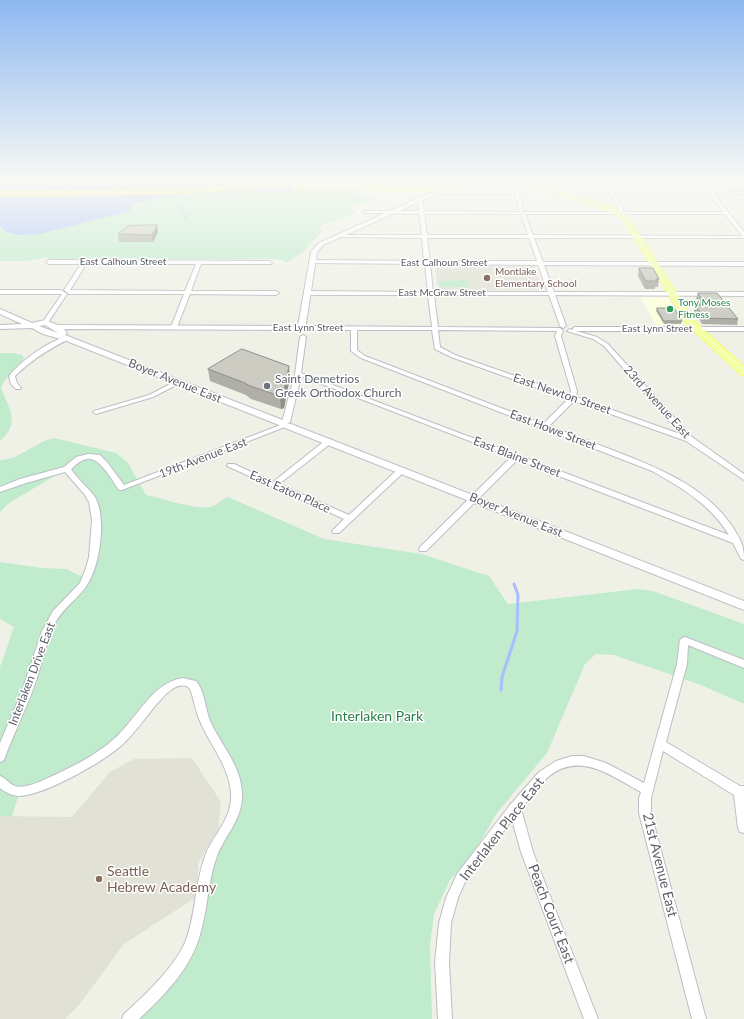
<!DOCTYPE html>
<html>
<head>
<meta charset="utf-8">
<style>
  body { margin:0 }
  canvas { display:block; background:#f0f1e6 }
</style>
</head>
<body>
<canvas width="744" height="1019"></canvas>
<script>
const context = document.querySelector('canvas').getContext('2d');
context.lineJoin = 'round';
function paint(path, color) {
  context.fillStyle = color;
  context.fill(path, 'evenodd');
}
function stroke(path, color, width, dash) {
  context.strokeStyle = color;
  context.lineWidth = width;
  context.lineCap = dash ? 'butt' : 'round';
  context.setLineDash(dash || []);
  context.stroke(path);
}
function write(font, color, halo, rows, align = 'center') {
  context.font = font + ' Lato,sans-serif';
  context.lineWidth = 3;
  context.setLineDash([]);
  context.textBaseline = 'middle';
  context.strokeStyle = halo;
  context.fillStyle = color;
  for (const [text, x, y, turn = 0] of rows) {
    context.save();
    context.translate(x, y);
    context.rotate((+turn || 0) * Math.PI / 180);
    context.textAlign = isNaN(turn) ? turn : align;
    if (halo) context.strokeText(text, 0, 0);
    context.fillText(text, 0, 0);
    context.restore();
  }
}
paint(new Path2D(`
  M640 297 668 298 684 325H656Z`), '#fcffdd');
paint(new Path2D(`
  M438 266H534L543 290H438L435 267Z
  M192 758 221 802 218 831 198 863V896L124 944 79 1005 65 1019H0V816L72 817 110 772 134 759Z`), '#e1e1d5');
paint(new Path2D(`
  M327 180H363L367 188 358 194 376 195V197L373 201 349 206V208L355 210 356 213C343 219 332 220 319 227L322 231 314 240 308 245 305 251 286 263 283 260 274 259 47 260 48 257 26 261H0V196L325 185Z
  M468 280 469 287H440L439 281Z
  M0 353H14L22 355 24 359 4 381 1 388C9 409 21 423 0 441Z
  M54 438 116 453 128 463 146 495C161 498 196 510 210 507 216 506 222 499 228 497L324 539 421 554 489 576 508 604 638 589 653 591 744 624V704L701 685 614 655 596 654 585 664 547 753 496 814 474 853 450 880 434 914 430 945 432 1019H129L178 966 202 889 235 809 225 756 194 685 173 683 104 751 20 791 12 816H0V667L14 627 0 619V562L42 568 67 569 78 575 89 577 95 551 93 502 66 469 9 503 0 512V460C19 460 35 442 54 438Z`), '#c0ebcd');
paint(new Path2D(`
  M0 180 324 181V186L289 192 254 190 183 195 139 202 131 206 130 211 40 234 18 235 5 231 0 226Z`), '#a8beff');
paint(new Path2D(`
  M271 180H320L306 182 326 181V183L163 194 0 196V191L173 189Z`), '#f0f1e6');
stroke(new Path2D(`
  M180 206 186 220`), '#a8beff', 1.5);
stroke(new Path2D(`
  M501 690 502 677 517 631 518 595 514 584`), '#a8beff', 3);
const street = new Path2D(`
  M598 180H602L604 183 600 184Z
  M650 180H654L661 191H708L705 180H709L712 191 744 192V194L713 193 744 232V238H534L543 262H744V266L544 265 554 292H744V296L555 295 566 326 563 328 560 326 549 295H434L438 327 560 328 563 331 561 336 577 391 576 397 680 434 604 346 593 339 567 331 570 329 573 330V328L575 327H744V331H576L597 337 608 344 692 437 744 474V480L686 441 574 401 549 426C571 434 593 443 615 451 658 468 705 486 732 526 740 539 744 544 744 560L741 559 733 543 517 460 426 551H420L419 549 420 547 511 457 301 376 290 422 286 424 282 422 295 374 300 337 303 335 306 337 301 373 729 535C711 505 682 488 652 471L361 358 351 351V330H302L299 328 302 326 432 327 428 295H308L305 293 308 291 428 292 425 264 310 263V261L312 260 424 261 422 238 336 237V236L338 235H422L419 214 366 213 364 212V211H419L418 199 420 198 422 199 424 211 520 212 514 192 516 191 518 192 524 211 521 212V214H424L427 235H528L521 214 524 212H617L619 209 610 193H555V191H657ZM614 193H706L709 194 723 212H622L623 209ZM525 214H725L742 236 533 235ZM427 238H529L537 261H430ZM430 264 538 265 548 292H433ZM357 330H432L435 349 451 357 568 399 543 424 365 356 357 350ZM438 330 557 331 555 336 571 391 570 395 455 355 440 347Z
  M85 260 269 261 272 263 271 264H201L191 291H276L279 293 276 295 190 294 177 327 174 329 171 327 184 294H69L64 290 81 264H49L46 262 49 260ZM86 264H196L185 291 70 290Z
  M0 290H61L67 294 47 324 45 325 42 323 62 294H0Z
  M67 336 70 338 69 339C49 349 31 360 15 376L17 383 21 388 20 389H16L11 384 9 376C23 359 46 343 67 336Z
  M178 380 181 382 180 383 153 397 96 414 93 412 94 411 149 395Z
  M283 424 287 426 285 427 122 490H119C112 480 99 456 87 459 80 460 76 465 71 469 78 480 88 487 95 497 107 518 100 569 85 588 75 601 61 610 54 625 46 643 42 662 36 681 27 707 15 731 5 757L4 760 0 762V743L22 691 42 631 53 611 80 583 86 568 89 557 92 520 89 502 85 495 65 472 26 483 0 492V487L20 479 64 467 76 457 88 454 100 455 107 462 124 485Z
  M327 439H330L334 441 279 484 349 515 399 468H405L406 470 339 533H333L332 531 344 519 227 466 228 464H234L273 482Z
  M685 637 744 660V668L688 645 687 664 666 742 740 786H744V833L740 832 738 828 734 795 663 751 651 798V813L706 1019H692L639 813V798L641 792C611 776 579 750 547 778 537 787 529 799 521 809L533 852 598 1019H584L521 852 512 820 465 882 458 898 451 923 449 962 452 1019H438L435 962 439 923 446 898 457 874 510 805 539 772 556 761 572 756H584L606 763 644 783 677 664 680 640 682 638Z
  M183 678 196 681C205 692 205 708 210 721 221 745 243 768 242 796 242 820 225 835 217 856 208 880 208 906 201 931 193 966 165 995 139 1019H122L124 1014C145 995 176 966 186 940 196 913 195 883 205 856 213 835 233 818 231 793 229 766 210 745 200 721 195 710 194 699 190 689 185 683 176 686 171 690 165 694 161 700 156 705 145 718 135 733 122 745 103 762 45 795 19 796 12 796 5 792 0 788V776C6 778 9 784 15 786 25 789 39 782 48 778 70 768 95 756 114 739 136 720 152 682 183 678Z`);
const secondary = new Path2D(`
  M541 185 544 187 543 188 516 194H437L323 245 317 252 305 330 64 329 67 333 65 335 285 421 286 423 291 424 744 601V610L285 428 283 426 279 425 64 340 43 334 32 328 0 329V325L22 324 0 314V309L32 323 45 320 58 325 298 326 311 252 319 243 434 191 516 190ZM45 325 58 333 39 326Z`);
const primary = new Path2D(`
  M505 180H528L613 208 627 216 694 321 744 367V375L741 374 688 325 622 218 609 210 528 185V187L526 188Z`);
const highway = new Path2D(`
  M279 180H310L307 182 188 193 0 196V192L188 189Z
  M456 180H468C445 198 377 189 348 188 331 188 313 189 296 189L292 187 296 185C314 185 331 183 349 184 384 185 422 192 456 180Z`);
stroke(street, '#bdbdc6', 2);
stroke(secondary, '#bebfc8', 2);
stroke(primary, '#faff51', 2);
stroke(highway, '#f7f600', 2);
paint(street, '#fff');
paint(secondary, '#fff');
paint(primary, '#f3ffad');
paint(highway, '#f9ff8f');
paint(new Path2D(`
  M157 225 158 232 153 242H119L118 234Z
  M639 268 659 279 658 287H655V289H645L638 276Z
  M698 293 738 319 737 325 702 324 694 311 695 305H700L696 298Z
  M657 308 682 321 681 324H664L656 311Z
  M208 369 290 378 284 408 281 409 251 399 246 395 210 381Z`), '#afafa8');
paint(new Path2D(`
  M157 225 158 232 153 242 152 235Z
  M289 366 290 378 284 408 281 409 280 396Z`), '#8f8f88');
const building = new Path2D(`
  M157 225 152 235 118 234 128 226Z
  M639 268H653L659 279H656L657 281H646Z
  M698 293H717L738 319 704 318 695 305H705Z
  M657 308H674L682 321H664Z
  M242 349 289 366 283 396H280L250 386 245 383 208 369Z`);
paint(building, '#ccccc3');
stroke(building, '#8f8f88', 1);
const sky = context.createLinearGradient(0, 0, 0, 323);
sky.addColorStop(0, '#8eb8f1');
sky.addColorStop(0.56, '#f8f9f4');
sky.addColorStop(1, '#f8f9f400');
context.fillStyle = sky;
context.fillRect(0, 0, 744, 323);
for (const [x, y, r, color] of [
  [487,278,4,"#8d6e63"],
  [670,309,4,"#2e9e5b"],
  [267,386,4,"#6b7280"],
  [99,879,4,"#8d6e63"]
]) {
  const dot = new Path2D();
  dot.arc(x, y, r, 0, 2 * Math.PI);
  context.fillStyle = color;
  context.fill(dot);
  stroke(dot, '#fff', 1.5);
}
write('10px', '#5d5f68', '#fff', [
  ["East Calhoun Street",123,262],
  ["East Calhoun Street",444,263],
  ["East McGraw Street",442,293],
  ["East Lynn Street",308,328],
  ["East Lynn Street",657,329]
]);
write('10px', '#785e54', '#fff', [
  ["Montlake",495,272],
  ["Elementary School",495,284]
], 'left');
write('10px', '#27864d', '#fff', [
  ["Tony Moses",678,303],
  ["Fitness",678,315]
], 'left');
write('12px', '#5b616d', '#fff', [
  ["Saint Demetrios",275,379],
  ["Greek Orthodox Church",275,393]
], 'left');
write('12px', '#5d5f68', '#fff', [
  ["Boyer Avenue East",175,381,22],
  ["East Newton Street",562,394,19],
  ["23rd Avenue East",657,402,48],
  ["East Howe Street",553,430,21],
  ["East Blaine Street",517,457,21],
  ["19th Avenue East",203,458,-21],
  ["East Eaton Place",290,492,24],
  ["Boyer Avenue East",516,515,22],
  ["Interlaken Drive East",32,674,-69]
]);
write('14px', '#2b8049', '#fff', [
  ["Interlaken Park",377,716]
]);
write('14px', '#5d5f68', '#fff', [
  ["Interlaken Place East",502,829,-52],
  ["21st Avenue East",660,865,76],
  ["Peach Court East",551,914,69]
]);
write('14px', '#785e54', '#fff', [
  ["Seattle",107,871],
  ["Hebrew Academy",107,887]
], 'left');
</script>
</body>
</html>
